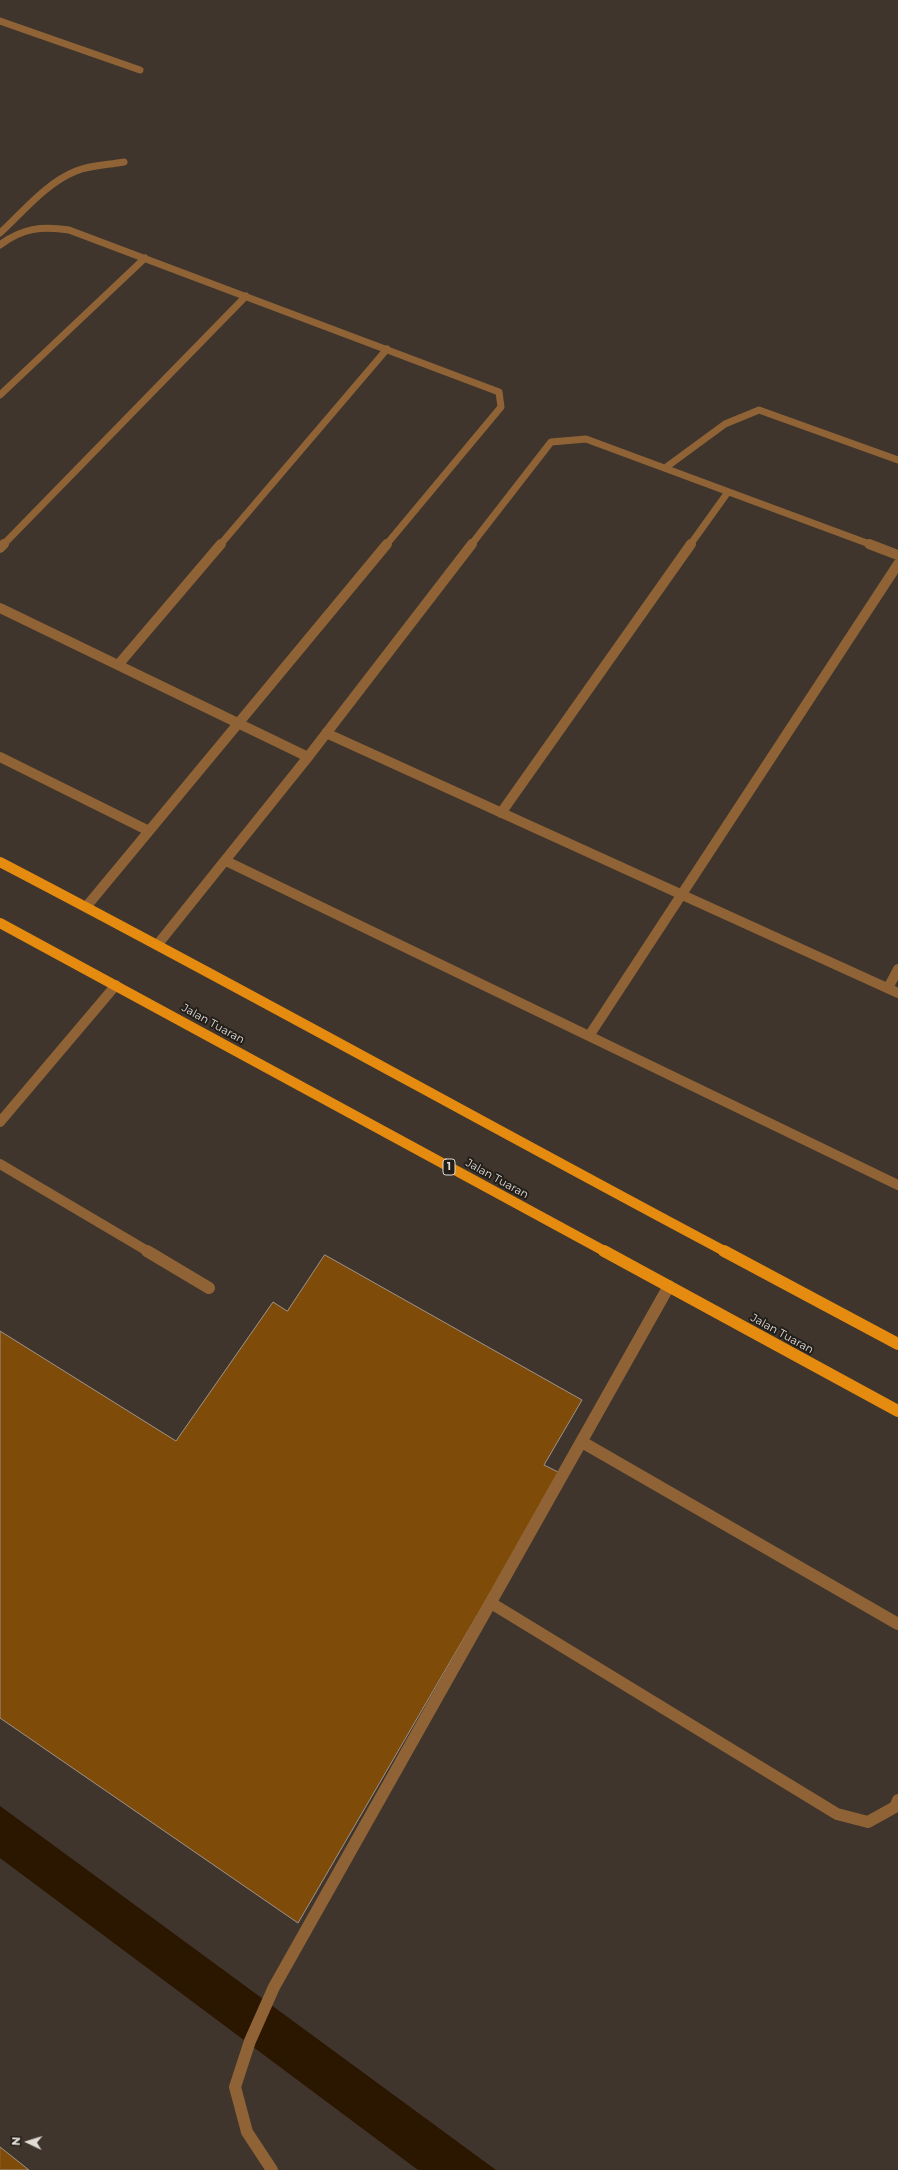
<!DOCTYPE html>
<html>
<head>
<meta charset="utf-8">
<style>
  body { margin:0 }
  #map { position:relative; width:898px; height:2170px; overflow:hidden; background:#3f352c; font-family:Montserrat,sans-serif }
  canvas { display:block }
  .north { position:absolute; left:8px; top:2122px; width:40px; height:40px; -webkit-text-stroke:3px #221e19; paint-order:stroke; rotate:274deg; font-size:11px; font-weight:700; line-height:16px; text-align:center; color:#e2dcd6 }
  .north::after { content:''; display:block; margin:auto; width:14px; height:18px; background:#e2dcd6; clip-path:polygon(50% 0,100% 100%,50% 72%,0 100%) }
</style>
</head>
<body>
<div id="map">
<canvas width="898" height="2170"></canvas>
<div class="north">N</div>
</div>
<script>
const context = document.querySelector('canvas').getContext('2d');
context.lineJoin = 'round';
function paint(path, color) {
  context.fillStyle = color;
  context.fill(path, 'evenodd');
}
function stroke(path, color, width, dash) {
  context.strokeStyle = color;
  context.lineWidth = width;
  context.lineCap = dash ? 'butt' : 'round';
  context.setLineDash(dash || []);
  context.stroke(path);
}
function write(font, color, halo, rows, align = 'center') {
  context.font = font + ' Montserrat,sans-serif';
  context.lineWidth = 4;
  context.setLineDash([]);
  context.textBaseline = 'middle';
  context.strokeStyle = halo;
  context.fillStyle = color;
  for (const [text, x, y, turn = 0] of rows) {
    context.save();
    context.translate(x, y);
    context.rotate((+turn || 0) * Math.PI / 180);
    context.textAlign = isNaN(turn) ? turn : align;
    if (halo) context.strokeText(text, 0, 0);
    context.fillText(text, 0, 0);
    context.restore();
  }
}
paint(new Path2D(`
  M0 1806 496 2170H418L0 1858Z`), '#2b1600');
const building = new Path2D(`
  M325 1255 582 1400 544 1465 560 1473 298 1923 0 1718V1331L176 1441 273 1302 287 1311Z
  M0 2147 29 2170H0Z`);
paint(building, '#7e4b08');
stroke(building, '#9f9389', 1);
stroke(new Path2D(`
  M0 21 140 70
  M0 233C23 212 46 183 76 171 91 165 108 165 124 162
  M0 245C22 228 42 226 69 230L499 392 501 407 386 545
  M0 395 145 258
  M665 468 725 424 759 410 898 460
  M3 545 246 296
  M220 545 387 349
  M471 545 551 442 586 439 872 545
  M690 545 728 492`), '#8f6336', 7);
stroke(new Path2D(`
  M869 544 898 555
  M0 548 4 544
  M0 608 308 757
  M118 665 221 544
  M326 733 898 993
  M0 757 149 831
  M501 813 691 544
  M226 861 898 1185
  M86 907 387 544
  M158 944 308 757 472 544
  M888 988 898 969
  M589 1036 898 564
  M0 1122 116 985
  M0 1164 149 1252`), '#8f6336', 10);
stroke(new Path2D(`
  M147 1251 209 1288
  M582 1442 898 1624
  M491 1603 837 1814 868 1822 895 1807 898 1800
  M272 2170 247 2132 235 2087 250 2041 274 1987 669 1286`), '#8f6336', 12);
stroke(new Path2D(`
  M0 862C244 989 483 1123 726 1252
  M0 923 606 1252`), '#e58b10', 10);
stroke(new Path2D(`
  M604 1251 898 1411
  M724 1251 898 1344`), '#e58b10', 12);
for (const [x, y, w] of [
  [449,1167,12]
]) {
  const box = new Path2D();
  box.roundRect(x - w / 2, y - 8, w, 16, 3);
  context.fillStyle = '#221e19';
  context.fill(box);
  stroke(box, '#e2dcd6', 1);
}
write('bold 10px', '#e2dcd6', null, [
  ["1",449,1167]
]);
write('11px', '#e2dcd6', '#221e19', [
  ["Jalan Tuaran",213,1024,29],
  ["Jalan Tuaran",497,1179,29],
  ["Jalan Tuaran",782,1334,29]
]);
</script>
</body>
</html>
